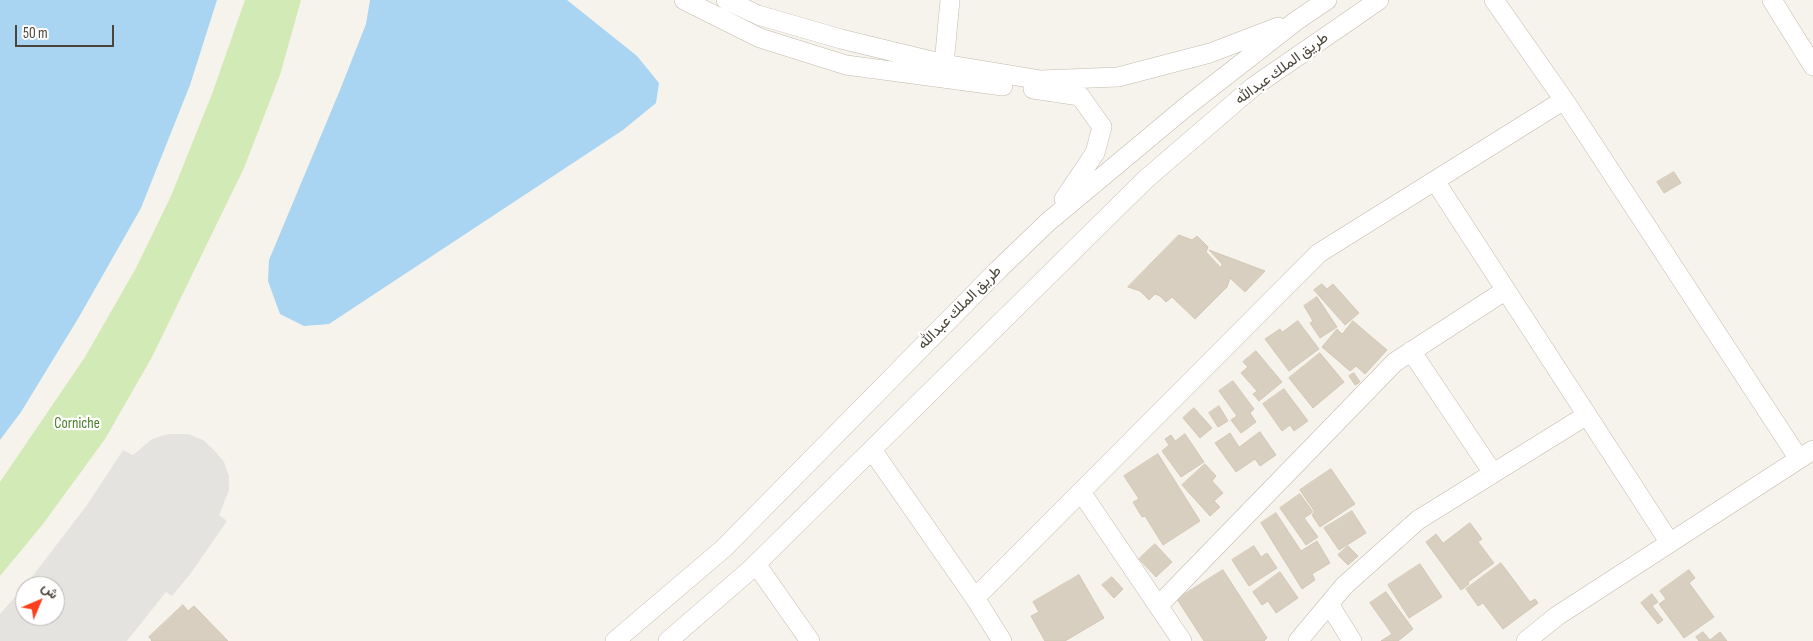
<!DOCTYPE html>
<html>
<head>
<meta charset="utf-8">
<style>
  body { margin:0 }
  #map { position:relative; width:1813px; height:641px; overflow:hidden; background:#f6f3ec; font-family:"Sofia Sans Condensed",Vazirmatn,sans-serif }
  canvas { display:block }
  .north { position:absolute; left:15px; top:576px; width:50px; height:50px; box-sizing:border-box; background:#fff; border:1px solid #b7b4b0; border-radius:50%; rotate:45deg; font-size:14px; font-weight:700; line-height:20px; text-align:center; color:#4b4439 }
  .north::after { content:''; display:block; margin:auto; width:18px; height:22px; background:#fc3f1d; clip-path:polygon(50% 0,100% 100%,50% 72%,0 100%) }
  .scale { position:absolute; left:15px; top:25px; width:99px; height:22px; box-sizing:border-box; border:2px solid #4b4439; border-top:0; padding-left:6px; font-size:15px; line-height:18px; white-space:nowrap; color:#4b4439; -webkit-text-stroke:4px #fff; paint-order:stroke }
</style>
</head>
<body>
<div id="map">
<canvas width="1813" height="641"></canvas>
<div class="north">ش</div>
<div class="scale">50 m</div>
</div>
<script>
const context = document.querySelector('canvas').getContext('2d');
context.lineJoin = 'round';
function paint(path, color) {
  context.fillStyle = color;
  context.fill(path, 'evenodd');
}
function stroke(path, color, width, dash) {
  context.strokeStyle = color;
  context.lineWidth = width;
  context.lineCap = dash ? 'butt' : 'round';
  context.setLineDash(dash || []);
  context.stroke(path);
}
function write(font, color, halo, rows, align = 'center') {
  context.font = font + ' "Sofia Sans Condensed",Vazirmatn,sans-serif';
  context.lineWidth = 4.5;
  context.setLineDash([]);
  context.textBaseline = 'middle';
  context.strokeStyle = halo;
  context.fillStyle = color;
  for (const [text, x, y, turn = 0] of rows) {
    context.save();
    context.translate(x, y);
    context.rotate((+turn || 0) * Math.PI / 180);
    context.textAlign = isNaN(turn) ? turn : align;
    if (halo) context.strokeText(text, 0, 0);
    context.fillText(text, 0, 0);
    context.restore();
  }
}
paint(new Path2D(`
  M245 0H301L280 75 244 168 152 357 105 439 43 524 0 576V482L85 357 136 268 171 196 212 94Z`), '#d2eab5');
paint(new Path2D(`
  M168 434H188L203 440 214 450 224 462 229 476V490L219 515 227 521 191 573 172 596 166 592 127 641H0V614L25 586V616H55V586H25L87 505 123 450 133 455 152 439Z`), '#e5e3e0');
paint(new Path2D(`
  M0 0H217L190 85 141 208 79 317 21 412 0 440Z
  M370 0H567L637 56 659 83 656 103 623 130 329 324 304 326 280 314 268 281 269 260 340 90 366 24Z`), '#a9d4f2');
const building = new Path2D(`
  M1674 172 1681 183 1664 193 1657 182Z
  M1179 235 1192 240 1197 236 1208 247 1206 252 1221 268 1222 264 1209 250 1265 271 1245 292 1230 278 1227 287 1195 319 1172 297 1166 302 1160 296 1155 294 1149 300 1140 291 1128 287Z
  M1322 284 1327 289 1333 284 1359 313 1345 325 1314 290Z
  M1317 297 1337 327 1320 338 1310 323 1313 321 1304 306Z
  M1298 321 1319 349 1289 371 1265 339 1280 329 1282 332Z
  M1353 321 1387 350 1365 374 1356 366 1350 371 1322 347 1337 329 1342 334Z
  M1256 351 1282 382 1259 401 1253 394 1257 391 1241 373 1248 367 1243 362Z
  M1320 353 1344 382 1313 408 1289 378Z
  M1354 373 1360 382 1355 385 1349 376Z
  M1233 381 1254 409 1250 413 1256 422 1241 433 1231 420 1237 416 1219 391Z
  M1284 389 1308 421 1294 431 1290 425 1282 431 1263 404Z
  M1219 406 1228 421 1218 427 1209 413Z
  M1194 408 1212 428 1200 438 1183 418Z
  M1260 432 1276 455 1260 466 1255 459 1236 472 1215 443 1230 433 1239 447Z
  M1185 434 1204 462 1181 477 1162 451 1169 445 1165 439 1171 435 1175 441Z
  M1158 454 1200 521 1163 545 1145 516 1142 517 1133 502 1139 499 1124 476Z
  M1205 464 1216 476 1212 481 1223 493 1214 501 1220 507 1210 516 1182 485Z
  M1331 469 1355 504 1320 527 1312 515 1315 512 1300 490Z
  M1300 494 1313 512 1304 518 1318 537 1306 545 1280 508Z
  M1352 511 1366 533 1339 550 1324 528Z
  M1276 513 1301 551 1317 541 1330 563 1312 574 1315 580 1302 589 1261 523Z
  M1470 523 1482 539 1478 542 1494 563 1468 582 1469 584 1461 590 1426 542 1436 534 1443 543Z
  M1155 544 1172 562 1156 577 1139 559Z
  M1254 546 1261 557 1267 553 1277 568 1249 586 1232 560Z
  M1348 546 1358 556 1348 565 1338 555Z
  M1501 563 1530 602 1535 599 1538 603 1503 629 1483 603 1478 606 1466 589Z
  M1420 564 1442 597 1409 618 1388 585Z
  M1223 570 1267 638 1264 641H1204L1177 599Z
  M1689 570 1695 578 1689 583 1714 617 1684 638 1659 604 1666 599 1660 591Z
  M1280 572 1298 598 1276 613 1268 601 1262 605 1253 592Z
  M1079 575 1104 618 1065 641H1045L1031 616 1039 612 1033 602Z
  M1112 577 1123 589 1114 598 1102 585Z
  M1386 592 1413 629 1398 641H1381L1392 634 1370 603Z
  M1652 594 1658 602 1652 606 1663 620 1658 624 1641 603Z
  M183 605 188 611 194 606 228 641H151L152 640 149 637Z
  M1703 632 1710 640 1720 632 1727 641H1699L1696 637Z`);
paint(building, '#d8cfc1');
stroke(building, '#d3c7b4', 1);
const minor = new Path2D(`
  M684 0 760 38 846 65 1003 86
  M726 0 758 15 841 39 944 64 1041 80 1118 77 1210 53 1278 27
  M1494 0 1564 100 1799 459
  M1772 0 1813 66
  M947 76 944 64 950 0
  M1033 89 1080 96 1102 127 1095 153 1064 199
  M1435 181 1670 543
  M1411 351 1493 473
  M872 450 975 598 1002 641
  M1081 492 1182 641
  M756 564 810 641
  M975 598 1319 253 1564 100
  M1329 604 1352 641
  M1158 606 1395 362 1506 290
  M615 641 724 548 999 269 1048 222 1187 106 1296 21 1327 0
  M668 641 750 570 1146 179 1253 87 1379 0
  M1298 641 1344 586 1418 520 1587 415
  M1526 641 1557 616 1813 450`);
stroke(minor, '#c2bbae', 20);
stroke(minor, '#fff', 19);
write('15px', '#4b4439', '#fff', [
  ["طريق الملك عبدالله",1282,69,-36],
  ["طريق الملك عبدالله",960,308,-45]
]);
write('15px', '#4a7f2a', '#fff', [
  ["Corniche",77,424]
]);
</script>
</body>
</html>
